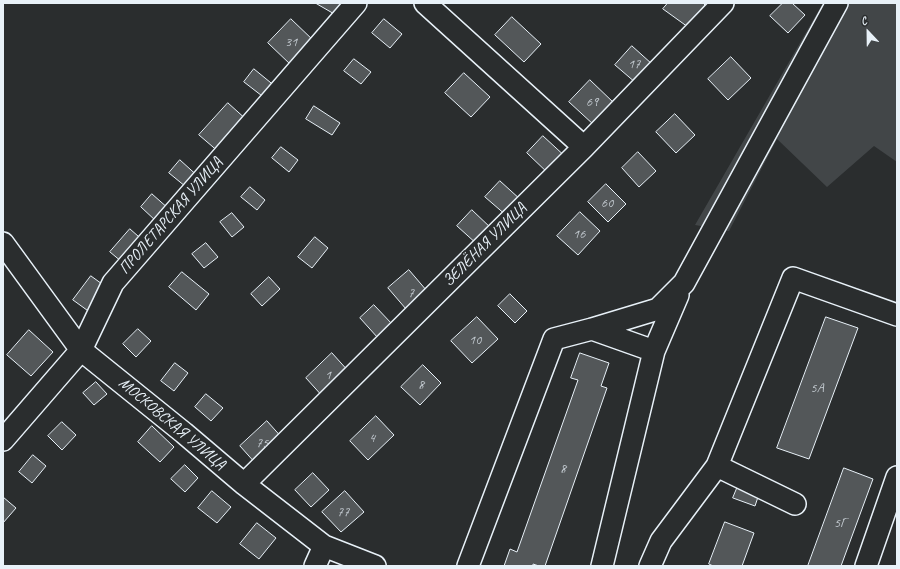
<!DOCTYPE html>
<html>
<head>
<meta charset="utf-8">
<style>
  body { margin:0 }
  #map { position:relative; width:900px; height:569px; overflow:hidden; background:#2a2d2e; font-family:Caveat,sans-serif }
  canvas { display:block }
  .frame { position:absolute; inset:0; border:4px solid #e8f1f8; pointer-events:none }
  .north { position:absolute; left:848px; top:12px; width:40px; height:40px; -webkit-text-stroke:3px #2a2d2e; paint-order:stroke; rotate:338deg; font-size:11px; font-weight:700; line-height:16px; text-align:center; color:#e8f1f8 }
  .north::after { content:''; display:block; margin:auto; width:14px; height:18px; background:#e8f1f8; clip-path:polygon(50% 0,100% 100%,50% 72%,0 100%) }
</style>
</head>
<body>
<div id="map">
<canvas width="900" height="569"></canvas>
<div class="frame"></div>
<div class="north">С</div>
</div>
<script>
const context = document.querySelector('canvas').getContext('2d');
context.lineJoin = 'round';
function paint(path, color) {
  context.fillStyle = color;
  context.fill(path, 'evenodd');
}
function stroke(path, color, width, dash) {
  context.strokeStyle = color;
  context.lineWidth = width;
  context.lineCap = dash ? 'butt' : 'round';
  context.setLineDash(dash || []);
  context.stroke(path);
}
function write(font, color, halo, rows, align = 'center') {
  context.font = font + ' Caveat,sans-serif';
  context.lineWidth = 3.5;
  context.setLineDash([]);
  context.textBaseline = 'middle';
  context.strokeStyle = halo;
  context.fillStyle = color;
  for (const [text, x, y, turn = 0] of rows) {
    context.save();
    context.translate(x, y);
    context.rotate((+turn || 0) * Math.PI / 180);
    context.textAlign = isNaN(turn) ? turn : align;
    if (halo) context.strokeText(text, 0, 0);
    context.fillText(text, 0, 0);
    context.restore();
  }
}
paint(new Path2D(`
  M823 3H897V162L874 146 827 187 777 139 729 231 695 225Z`), '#424648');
const building = new Path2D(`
  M318 3H344L336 15 317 4Z
  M668 3H703L705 5 688 27 663 9Z
  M783 3H792L805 15 788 33 770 16Z
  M512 17 541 44 524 62 495 35Z
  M291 19 314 41 291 65 268 43Z
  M384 19 402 34 390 48 372 33Z
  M632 46 652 64 636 83 615 65Z
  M731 57 751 78 728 100 708 79Z
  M354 59 371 72 361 84 344 71Z
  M254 69 276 87 266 99 244 82Z
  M464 73 490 97 471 117 445 93Z
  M590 80 614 103 594 125 569 102Z
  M228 103 248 121 220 153 199 135Z
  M314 106 340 123 332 135 306 119Z
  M675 114 695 135 676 153 656 132Z
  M543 136 568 159 551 176 527 153Z
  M281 147 298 160 289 172 272 158Z
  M638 152 656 171 639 187 622 168Z
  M180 160 201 179 191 191 169 173Z
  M500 181 521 200 507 216 485 197Z
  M606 184 626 204 608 222 588 202Z
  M250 187 265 200 257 210 241 197Z
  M152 194 169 209 157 222 141 207Z
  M472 210 492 229 478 245 457 226Z
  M580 212 600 231 578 255 557 236Z
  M232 213 244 227 232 237 220 222Z
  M130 229 147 244 128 267 110 252Z
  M315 237 328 248 312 268 298 257Z
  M206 243 218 257 204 268 192 254Z
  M409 270 433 298 412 316 388 288Z
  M182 272 209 294 196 310 169 287Z
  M91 276 109 289 91 313 73 300Z
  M269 277 280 289 262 306 251 294Z
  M510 294 527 311 515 323 498 306Z
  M374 305 392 324 378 338 360 318Z
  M477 317 498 339 472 363 451 341Z
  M826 317 858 328 809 459 777 448Z
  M138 329 151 341 136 357 123 344Z
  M29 330 53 352 31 376 7 355Z
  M332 353 350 373 324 398 306 378Z
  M580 353 609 363 601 386 607 388 545 566H539L533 564V566H504L510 549 517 552 578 380 571 378Z
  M175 363 188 373 174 391 161 381Z
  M423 365 441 383 420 405 401 387Z
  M96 382 107 394 94 405 83 393Z
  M206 394 223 408 211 421 195 407Z
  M376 416 394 435 368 460 350 441Z
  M267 421 284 440 257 465 240 446Z
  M62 422 76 435 62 450 48 436Z
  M152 426 174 447 160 462 138 442Z
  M33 455 46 466 32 483 19 472Z
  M185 465 198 478 185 492 171 479Z
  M844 468 873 479 841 566H808Z
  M313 473 329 490 311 507 295 490Z
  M738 486 759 494 755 506 733 498Z
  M212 491 231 507 217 523 198 508Z
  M345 491 364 512 341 532 322 512Z
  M3 497 16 508 3 523Z
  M725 522 754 533 742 566H713L709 564Z
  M257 523 276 538 259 559 240 544Z`);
paint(building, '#535759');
stroke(building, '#e8f1f8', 1);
const minor = new Path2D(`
  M425 3 584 147
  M3 243 81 350 184 433 244 484 324 546 375 566
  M592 329 658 309 684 283 837 3
  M654 351 678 295
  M3 440 81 350 113 283 356 3
  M717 466 795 504
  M244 484 584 147 723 3
  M315 566 324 546
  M468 566 554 339 592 329 654 351 602 566
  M650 566 661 541 717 466 793 278 897 315
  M866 566 897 477`);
stroke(minor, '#e8f1f8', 24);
stroke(minor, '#2a2d2e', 21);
write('14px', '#c3cad0', null, [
  ["31",291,42],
  ["17",634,64],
  ["69",592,102],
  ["60",607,203],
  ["16",579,234],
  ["7",411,293],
  ["10",475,340],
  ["1",328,375],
  ["8",421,385],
  ["5А",817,388],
  ["4",372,438],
  ["75",262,443],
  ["8",563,469],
  ["77",343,512],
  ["5Г",840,523]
]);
write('16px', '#e8f1f8', '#2a2d2e', [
  ["ПРОЛЕТАРСКАЯ УЛИЦА",171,216,-49],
  ["ЗЕЛЁНАЯ УЛИЦА",485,245,-45],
  ["МОСКОВСКАЯ УЛИЦА",172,424,40]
]);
</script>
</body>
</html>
